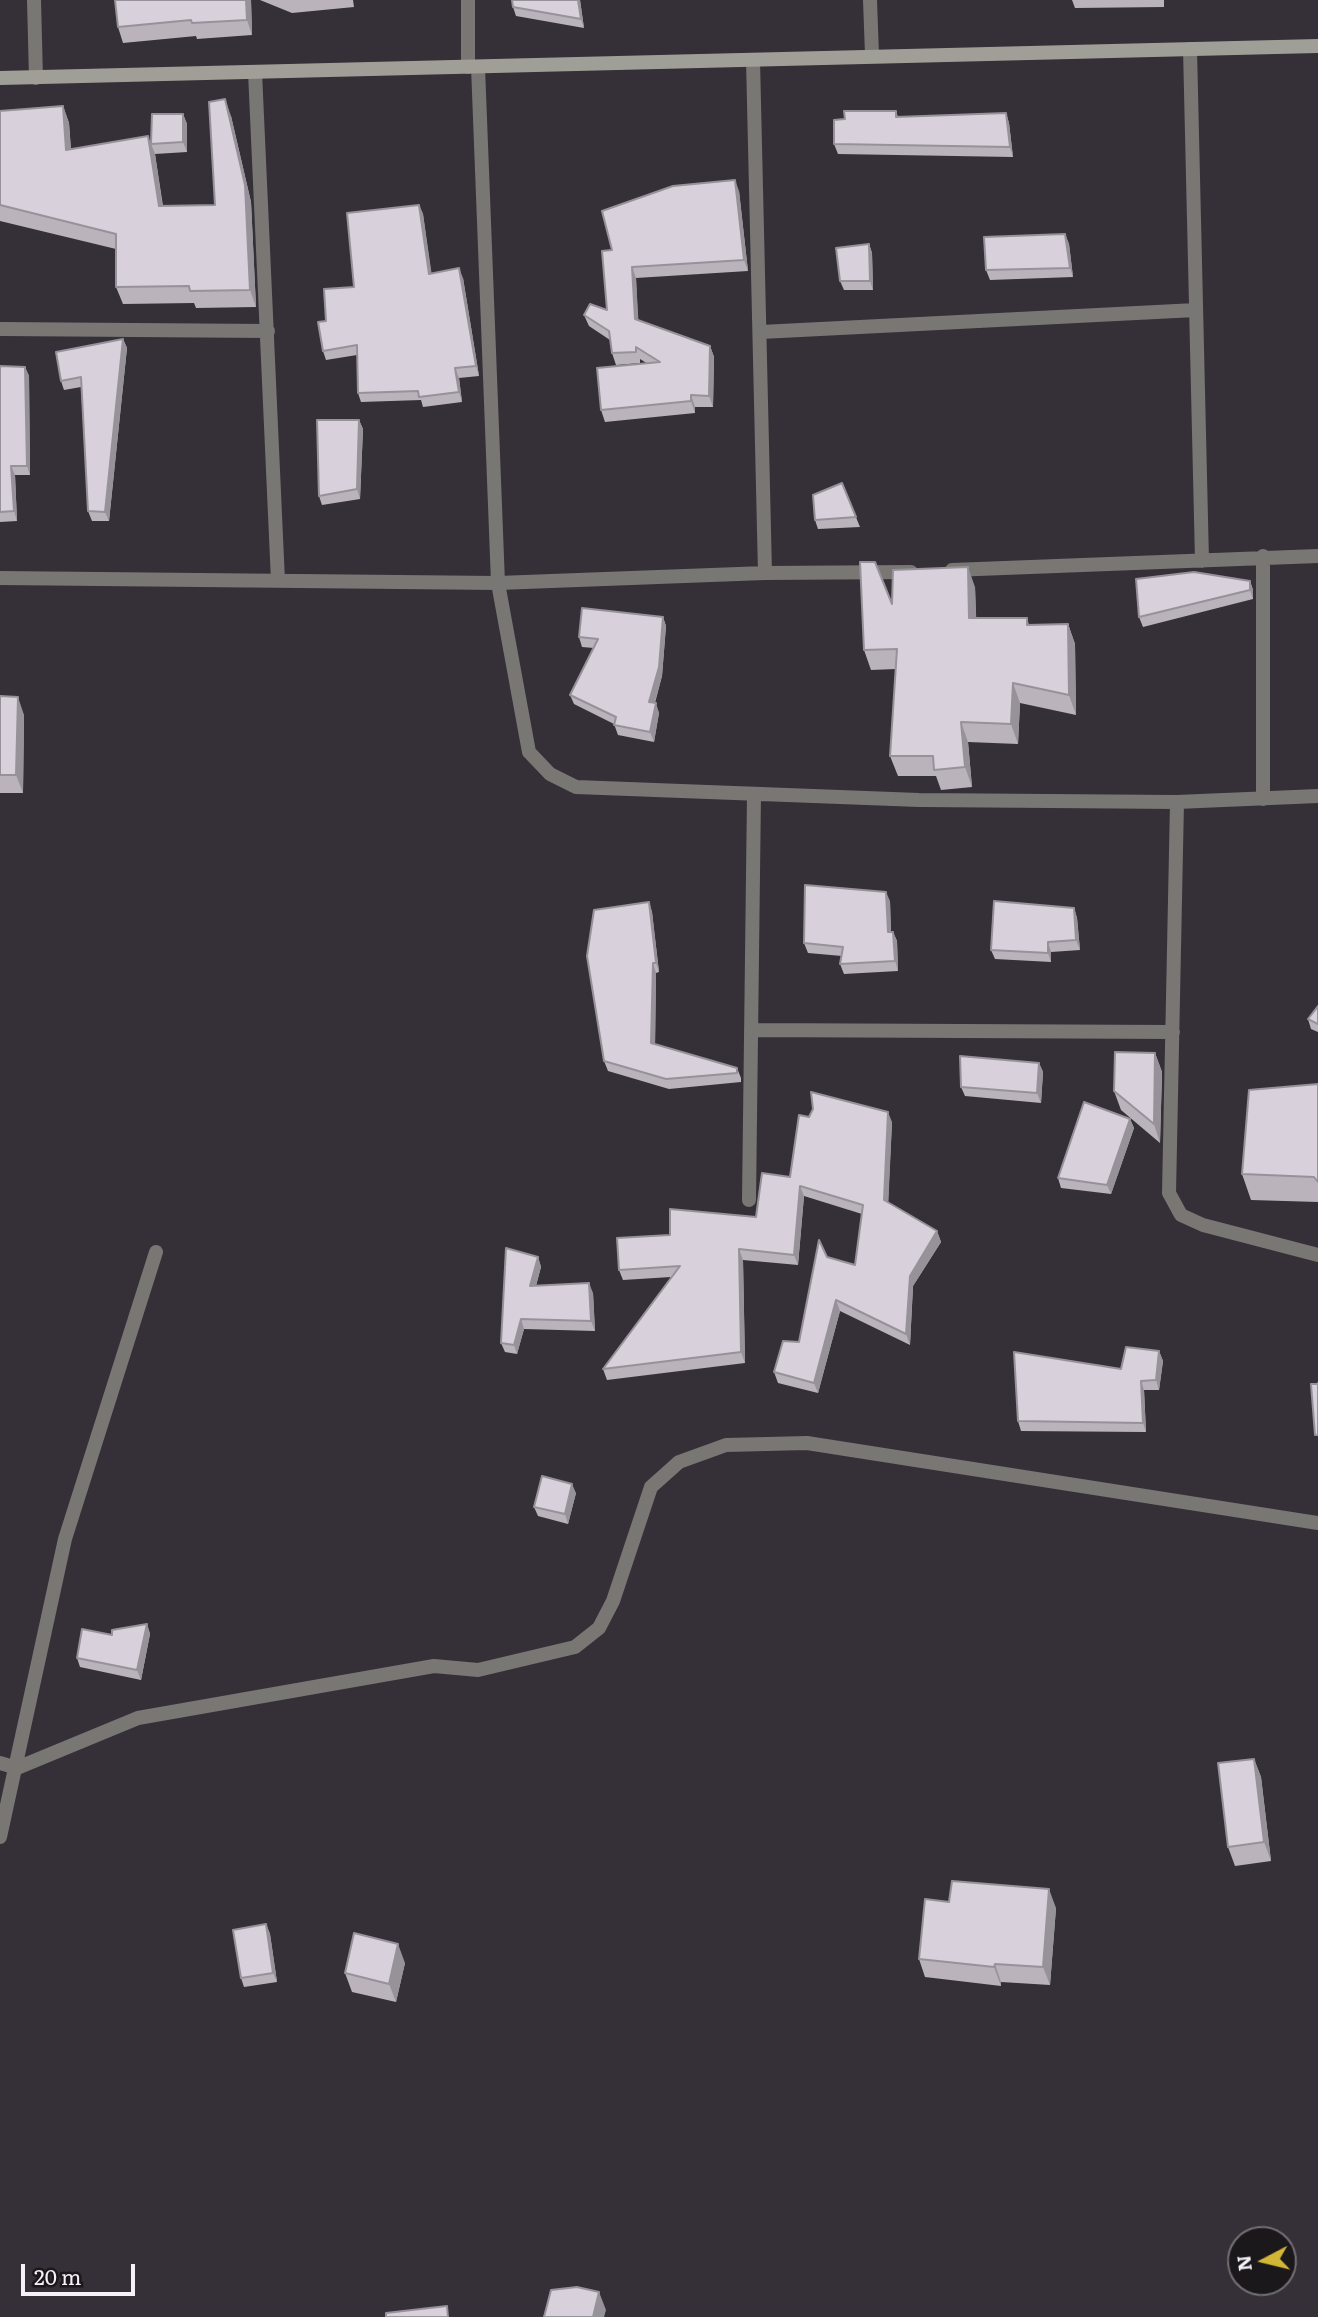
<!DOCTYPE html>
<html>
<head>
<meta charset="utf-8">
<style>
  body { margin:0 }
  #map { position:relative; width:1318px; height:2317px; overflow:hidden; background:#352f37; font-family:Literata,serif }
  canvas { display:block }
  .north { position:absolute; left:1227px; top:2226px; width:70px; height:70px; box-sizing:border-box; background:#1b181c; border:2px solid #726f74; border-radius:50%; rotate:263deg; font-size:19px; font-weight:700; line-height:28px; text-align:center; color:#f5f2f7 }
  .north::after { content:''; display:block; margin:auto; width:24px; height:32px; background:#d2b736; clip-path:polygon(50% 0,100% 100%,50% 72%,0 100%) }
  .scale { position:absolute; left:21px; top:2264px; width:114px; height:32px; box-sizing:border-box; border:4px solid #f5f2f7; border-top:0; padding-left:9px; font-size:21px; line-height:24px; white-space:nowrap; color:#f5f2f7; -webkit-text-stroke:5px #1b181c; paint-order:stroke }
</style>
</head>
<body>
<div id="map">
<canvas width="1318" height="2317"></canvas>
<div class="north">N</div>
<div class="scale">20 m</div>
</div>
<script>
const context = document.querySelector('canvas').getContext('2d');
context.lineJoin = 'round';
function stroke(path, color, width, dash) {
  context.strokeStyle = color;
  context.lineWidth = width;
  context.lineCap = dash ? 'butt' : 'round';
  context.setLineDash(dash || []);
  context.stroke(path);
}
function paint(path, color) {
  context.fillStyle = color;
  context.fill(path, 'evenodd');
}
stroke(new Path2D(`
  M34 0 36 78
  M870 0 872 55
  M1190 49 1202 561
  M753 60 765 573
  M468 67V0
  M478 67 498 583 765 573 911 572
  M255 72 278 581
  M0 329 268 331
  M761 332 1196 310
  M1263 556V799
  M952 570 1318 556
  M0 578 498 583 529 752 550 774 576 787 919 800 1177 802 1318 796
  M1177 802 1169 1193 1181 1215 1203 1225 1318 1255
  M751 1030 1173 1032
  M749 1200 754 794
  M0 1763 17 1768 138 1718 434 1666 478 1670 575 1647 599 1628 613 1601 651 1487 679 1462 726 1445 807 1443 1318 1523
  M0 1837 65 1539 156 1252`), '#787773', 14);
stroke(new Path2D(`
  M0 78 1318 46`), '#a09f97', 14);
paint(new Path2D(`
  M251 0 252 35 197 39 196 36 123 43 118 27Z
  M260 0H353L354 7 292 13Z
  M580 0 584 28 516 16 513 7Z
  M1072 0H1164V7L1075 8Z
  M63 106 69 123 71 149 151 144 183 114 187 124V152L155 154 163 206 215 205 231 116 251 202 256 307 196 308 194 303 123 304 116 287V249L0 221V111Z
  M896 111 898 117 1006 113 1009 123 1013 157 838 154 834 144 845 119Z
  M739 191 748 271 636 278 638 321 710 346 714 357 713 407H695V413L605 422 601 410 648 364 640 359V363L616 365 612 353 610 340 589 326 584 315 607 310 612 250Z
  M419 205 423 214 431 273 463 278 479 376 459 378 462 402 423 407 421 400 361 402 358 393 357 355 326 360 323 351 326 321 354 287Z
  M1065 234 1069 244 1073 277 990 280 986 270Z
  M869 244 872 253 873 290H844L840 281Z
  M123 339 127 348 109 521H92L88 511 81 387 64 390 61 381Z
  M0 366 25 367 29 376 30 475H15L17 521 0 522Z
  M359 420 363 429 360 499 322 505 319 496Z
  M842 483 860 527 818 529 815 520Z
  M1250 581 1253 590V599L1143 627 1139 617Z
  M975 587 976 618H1027L1029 625 1068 624 1075 644 1076 715 1020 703 1018 744 968 742 972 787 941 790 936 776H898L890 756 896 669 871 670 864 650 892 604Z
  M663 617 666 626 662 676 655 703 659 713 654 742 618 735 614 724 574 704 570 695 594 648 582 647 579 637Z
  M0 696 24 715 23 793H0Z
  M890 901 891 932H893L897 941 898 971 844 974 840 964 842 956 808 953 804 943Z
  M649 902 652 912 659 972 656 973 655 1044 737 1068 741 1078V1082L669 1089 608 1071 604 1061Z
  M1074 908 1077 918 1080 950 1051 952V962L995 959 991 950Z
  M1318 1006V1032L1311 1029 1308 1019Z
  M1155 1053 1162 1072 1160 1143 1121 1110 1114 1091Z
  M1039 1063 1043 1072 1041 1103 965 1096 961 1087Z
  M1318 1084V1202L1251 1200 1242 1174Z
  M809 1117 892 1122 888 1202 937 1231 941 1242 913 1286 910 1345 840 1311 818 1393 778 1383 774 1372 799 1342 827 1257 855 1265 862 1214 804 1196 798 1265 743 1260 745 1363 607 1380 603 1369 671 1277 623 1280 619 1270 670 1235 756 1217 790 1177Z
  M1130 1119 1134 1128 1111 1194 1061 1188 1058 1178Z
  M538 1257 541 1267 536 1286 593 1293 595 1331 524 1329 517 1354 505 1352 501 1343Z
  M1159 1351 1163 1361 1159 1390H1144L1146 1432 1021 1431 1018 1421 1121 1369Z
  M576 1493 568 1524 538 1516 534 1507Z
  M147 1624 150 1634 141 1680 80 1667 77 1658 112 1635Z
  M1254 1759 1261 1777 1271 1861 1235 1866 1228 1847Z
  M949 1902 1056 1908 1050 1985 1001 1982V1986L925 1977 919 1959Z
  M266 1924 270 1934 277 1982 244 1987 241 1978Z
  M405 1963 396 2002 352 1992 345 1973Z`), '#bab3bc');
paint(new Path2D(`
  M246 0H251L252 35 247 20Z
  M578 0H580L584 28 581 19Z
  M225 99 231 116 251 202 256 307 250 290Z
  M63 106 69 123 72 167 66 150Z
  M1006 113 1009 123 1013 157 1010 147Z
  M183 114 187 124V152L183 142Z
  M148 136 155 154 165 223 159 206Z
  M735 180 739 191 748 271 744 260Z
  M419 205 423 214 433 283 429 274Z
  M1065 234 1069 244 1073 277 1070 268Z
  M869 244 872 253 873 290 870 281Z
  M632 267 636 278 639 331 635 319Z
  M459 268 463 278 479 376 476 366Z
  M123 339 127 348 109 521 105 512Z
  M710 346 714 357 713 407 709 396Z
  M25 367 29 376 30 475 27 466Z
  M455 368 459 378 462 402 459 392Z
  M691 395 695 407V413L691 401Z
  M359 420 363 429 360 499 357 489Z
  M11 466 15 475 17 521 14 511Z
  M968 567 975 587 977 638 969 618Z
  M1250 581 1253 590V599L1250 590Z
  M663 617 666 626 662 676 652 712 649 702Z
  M1068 624 1075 644 1076 715 1069 695Z
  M1013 683 1020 703 1018 744 1011 724Z
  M18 697 24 715 23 793 16 775Z
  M656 703 659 713 654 742 650 732Z
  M961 722 968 742 972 787 965 767Z
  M886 892 890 901 891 942 888 932Z
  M649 902 652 912 659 972 656 963Z
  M1074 908 1077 918 1080 950 1076 940Z
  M893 932 897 941 898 971 895 961Z
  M1048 942 1051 952V962L1048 953Z
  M653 963 656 973 655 1052 651 1043Z
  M1155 1053 1162 1072 1160 1143 1154 1124Z
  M1039 1063 1043 1072 1041 1103 1037 1093Z
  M888 1112 892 1122 888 1211 884 1200Z
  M1130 1119 1134 1128 1111 1194 1107 1185Z
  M800 1186 804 1196 798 1265 794 1255Z
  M937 1231 941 1242 913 1286 910 1345 906 1334 910 1276Z
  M739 1249 743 1260 745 1363 741 1352Z
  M538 1257 541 1267 533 1296 530 1286Z
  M589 1283 593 1293 595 1331 591 1321Z
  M836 1300 840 1311 818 1393 814 1383Z
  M521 1319 524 1329 517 1354 514 1345Z
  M1159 1351 1163 1361 1159 1390 1156 1380Z
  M1141 1381 1144 1390 1146 1432 1143 1423Z
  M572 1484 576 1493 568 1524 565 1514Z
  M147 1624 150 1634 141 1680 137 1670Z
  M1254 1759 1261 1777 1271 1861 1264 1842Z
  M1049 1889 1056 1908 1050 1985 1043 1967Z
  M266 1924 270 1934 277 1982 273 1973Z
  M398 1944 405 1963 396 2002 389 1984Z
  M995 1964 1001 1982V1986L994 1967Z
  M599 2292 606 2310 604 2317H593Z`), '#979299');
const building = new Path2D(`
  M115 0H246L247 20 192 23 191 20 118 27Z
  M512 0H578L581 19 513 7Z
  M225 99 245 185 250 290 190 291 189 286 116 287V234L0 205V111L63 106 66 150 148 136 159 206 215 205 209 102Z
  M844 111H896V117L1006 113 1010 147 834 144V120L845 119Z
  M152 114H183V142L151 144Z
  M735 180 744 260 632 267 635 319 710 346 709 396 691 395V401L601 410 597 368 660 362 636 347V352L612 353 609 331 584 315 590 304 607 310 602 251 612 250 602 211 673 186Z
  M419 205 429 274 459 268 476 366 455 368 459 392 419 397 418 391 358 393 357 345 323 351 318 322 326 321 324 289 354 287 347 213Z
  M1065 234 1070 268 986 270 984 237Z
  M869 244 870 281H840L836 248Z
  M123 339 105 512 88 511 81 377 61 381 56 352Z
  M0 366 25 367 27 466H11L14 511 0 512Z
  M317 420H359L357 489 319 496Z
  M842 483 856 517 815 520 813 495Z
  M860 562H875L892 604 893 570 968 567 969 618H1027V625L1068 624 1069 695 1013 683 1011 724 961 722 965 767 934 770 933 756H890L897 649 864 650Z
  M1194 572 1250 581V590L1139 617 1136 579Z
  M582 608 663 617 659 667 649 702 656 703 650 732 614 725 616 717 570 695 598 639 579 637Z
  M0 696 18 697 16 775H0Z
  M805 885 886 892 888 932H893L895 961 840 964 843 947 804 943Z
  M994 901 1074 908 1076 940 1048 942V953L991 950Z
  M649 902 656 963H653L651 1043 737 1068V1073L666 1079 604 1061 587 956 594 910Z
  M1318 1006V1024L1308 1019Z
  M1115 1052 1155 1053 1154 1124 1114 1091Z
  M960 1056 1039 1063 1037 1093 961 1087Z
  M1318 1084V1182L1314 1177 1242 1174 1249 1090Z
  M811 1092 888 1112 884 1200 937 1231 910 1276 906 1334 836 1300 814 1383 774 1372 783 1341 799 1342 819 1240 827 1257 855 1265 863 1205 800 1186 794 1255 739 1249 741 1352 603 1369 680 1266 619 1270 617 1238 670 1235V1209L756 1217 762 1173 790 1177 799 1115 809 1117 813 1109Z
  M1084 1102 1130 1119 1107 1185 1058 1178Z
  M506 1248 538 1257 530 1286 589 1283 591 1321 521 1319 514 1345 501 1343Z
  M1126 1347 1159 1351 1156 1380 1141 1381 1143 1423 1018 1421 1014 1352 1121 1369Z
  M1318 1383V1435H1315L1311 1384H1318Z
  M542 1476 572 1484 565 1514 534 1507Z
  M147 1624 137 1670 77 1658 82 1629 112 1635V1630Z
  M1254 1759 1264 1842 1228 1847 1218 1763Z
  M952 1881 1049 1889 1043 1967 995 1964 994 1967 919 1959 925 1899 949 1902Z
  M266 1924 273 1973 241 1978 233 1930Z
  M354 1933 398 1944 389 1984 345 1973Z
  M577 2287 599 2292 593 2317H544L551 2290Z
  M447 2306 448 2317H386V2313Z`);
paint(building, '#d8d0db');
stroke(building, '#979299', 2);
</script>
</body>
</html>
